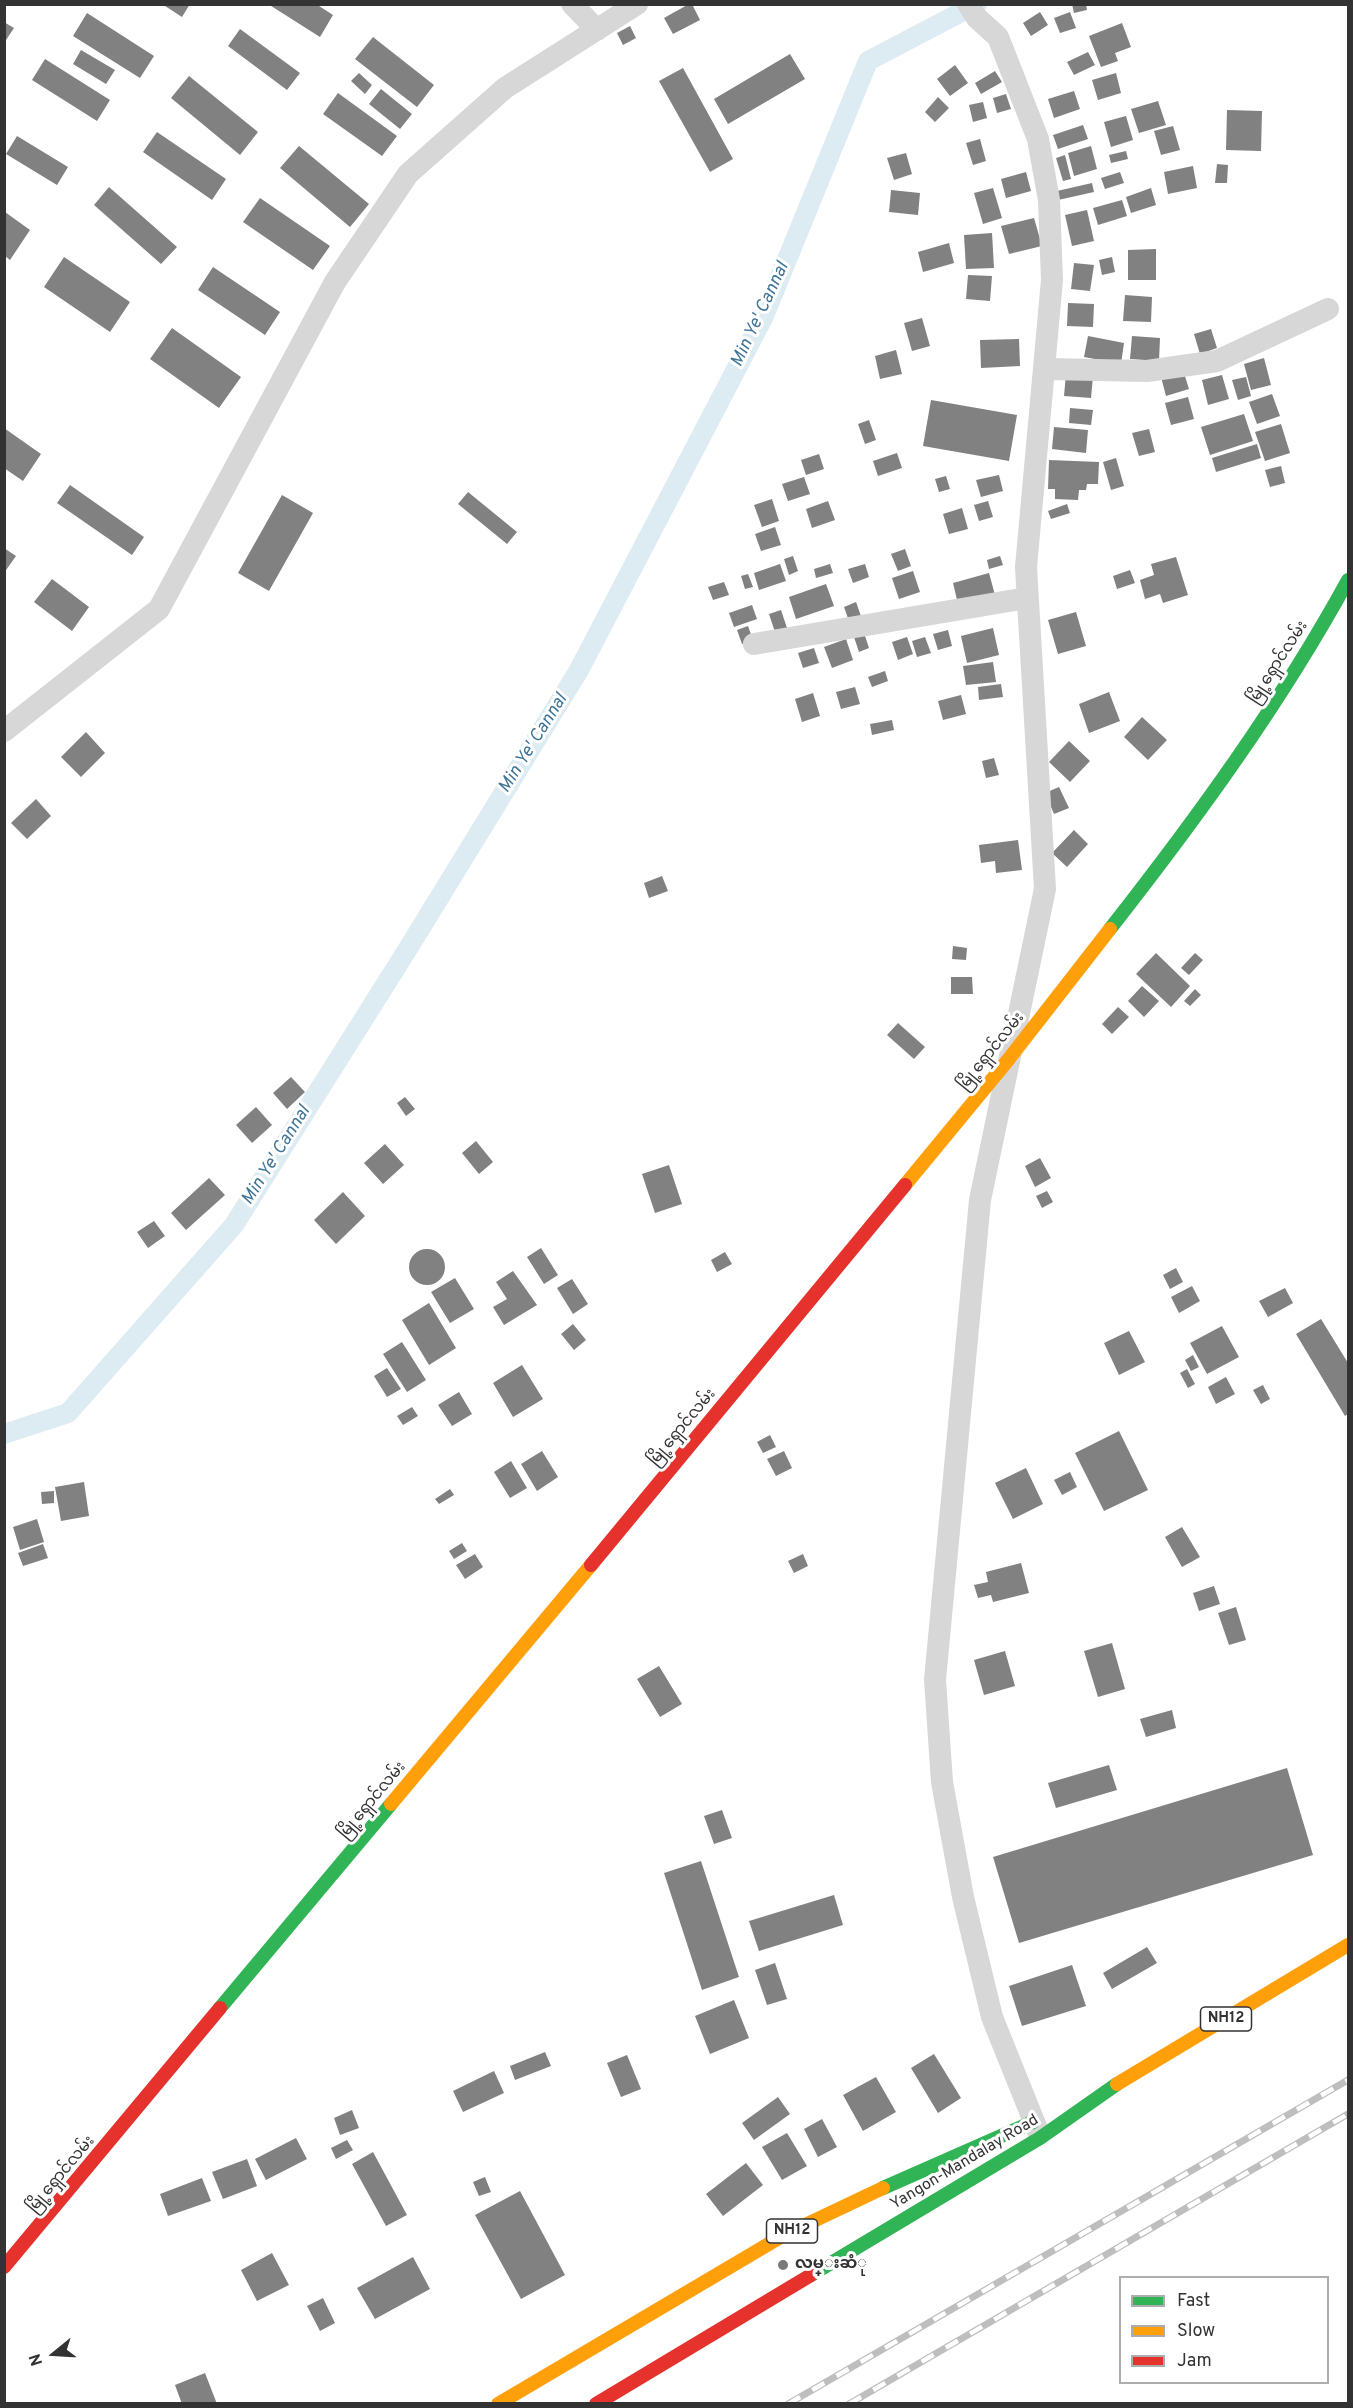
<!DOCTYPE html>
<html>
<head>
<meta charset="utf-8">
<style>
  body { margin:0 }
  #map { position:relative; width:1353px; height:2408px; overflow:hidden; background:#fff; font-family:Overpass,sans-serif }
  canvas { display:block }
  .frame { position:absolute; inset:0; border:6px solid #333; pointer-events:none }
  .legend { position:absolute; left:1119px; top:2276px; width:210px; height:108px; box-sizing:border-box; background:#fff; border:2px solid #adadad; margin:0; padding:8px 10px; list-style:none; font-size:18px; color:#333 }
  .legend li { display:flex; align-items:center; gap:12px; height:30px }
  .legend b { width:30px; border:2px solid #adadad }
  .north { position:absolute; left:24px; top:2324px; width:60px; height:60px; -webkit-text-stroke:4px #fff; paint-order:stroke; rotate:252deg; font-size:16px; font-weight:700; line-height:24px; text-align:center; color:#333 }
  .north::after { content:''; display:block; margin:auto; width:21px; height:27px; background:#333; clip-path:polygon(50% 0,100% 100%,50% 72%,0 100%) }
</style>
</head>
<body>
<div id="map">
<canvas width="1353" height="2408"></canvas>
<div class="frame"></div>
<ul class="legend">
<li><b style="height:8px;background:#30b455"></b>Fast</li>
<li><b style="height:8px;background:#ff9f0a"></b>Slow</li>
<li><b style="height:8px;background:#e5322d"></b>Jam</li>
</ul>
<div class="north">N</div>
</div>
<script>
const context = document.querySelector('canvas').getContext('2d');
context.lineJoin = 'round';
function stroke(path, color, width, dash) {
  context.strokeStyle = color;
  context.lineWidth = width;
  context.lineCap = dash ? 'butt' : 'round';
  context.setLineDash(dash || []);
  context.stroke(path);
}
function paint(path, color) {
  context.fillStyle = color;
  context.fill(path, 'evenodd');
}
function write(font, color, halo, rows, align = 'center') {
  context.font = font + ' Overpass,"Noto Sans Myanmar",sans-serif';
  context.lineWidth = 6;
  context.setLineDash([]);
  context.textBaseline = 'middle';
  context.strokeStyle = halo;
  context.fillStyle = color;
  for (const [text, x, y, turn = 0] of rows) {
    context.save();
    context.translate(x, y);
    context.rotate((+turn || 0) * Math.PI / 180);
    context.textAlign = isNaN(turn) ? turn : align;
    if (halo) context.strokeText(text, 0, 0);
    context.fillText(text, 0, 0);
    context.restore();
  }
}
stroke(new Path2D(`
  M4 1434 68 1413 234 1225 409 947 579 670 764 316 868 61 977 4`), '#ddebf3', 20);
paint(new Path2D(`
  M162 4H190L182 17Z
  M268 4H316L333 15 320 37Z
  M689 4H692L700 20 673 34 664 18Z
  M1072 4H1086L1087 10 1074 13Z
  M1040 12 1048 25 1031 36 1023 23Z
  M1070 12 1076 28 1060 33 1054 18Z
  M87 13 154 56 140 78 73 36Z
  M4 22 14 28 4 43Z
  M1122 23 1131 47 1115 53 1118 61 1101 67 1089 36Z
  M630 26 636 38 623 45 617 33Z
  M240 29 300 73 287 90 228 46Z
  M373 37 434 85 417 107 355 59Z
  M81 50 115 70 106 84 73 64Z
  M1088 52 1095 65 1074 75 1067 62Z
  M790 54 805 79 728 124 714 99Z
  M45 59 110 100 97 121 32 80Z
  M955 65 968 83 950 96 937 79Z
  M683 68 733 159 710 172 659 81Z
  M995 71 1002 82 981 94 975 83Z
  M359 73 372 85 365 94 351 81Z
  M1116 73 1121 93 1098 100 1092 80Z
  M189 76 258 132 240 155 171 98Z
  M381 89 412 114 400 129 369 104Z
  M1074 91 1080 109 1054 118 1048 99Z
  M338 93 397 136 382 156 323 114Z
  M1006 94 1011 109 997 113 993 98Z
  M938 97 949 108 935 122 925 112Z
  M1158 101 1166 125 1139 133 1131 109Z
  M983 102 987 118 973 122 969 105Z
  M1227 110 1262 111 1261 151 1226 150Z
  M1126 116 1133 140 1111 147 1104 122Z
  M1083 125 1088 139 1058 149 1053 135Z
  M1173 126 1180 150 1161 155 1154 131Z
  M157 132 226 179 212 200 143 152Z
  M17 136 68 167 57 185 6 154Z
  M980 139 986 161 973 165 966 143Z
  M299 146 369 204 350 227 280 168Z
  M1091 146 1097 169 1074 176 1068 153Z
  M1126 151 1128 159 1111 163 1109 155Z
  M906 153 912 174 894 180 887 158Z
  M1065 155 1071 179 1063 181 1056 158Z
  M1217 164 1228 165 1227 183H1215Z
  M1193 166 1197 188 1168 194 1164 172Z
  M1026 172 1031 191 1006 198 1001 179Z
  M1120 172 1124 183 1105 189 1101 178Z
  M1092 183 1094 192 1058 200 1057 191Z
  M109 187 177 247 161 264 94 205Z
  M993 188 1002 218 983 224 974 193Z
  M1151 188 1156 205 1131 213 1126 197Z
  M891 190 920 193 918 215 889 212Z
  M260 198 330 246 313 270 243 222Z
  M1122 200 1127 216 1098 225 1093 208Z
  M1087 210 1094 241 1072 246 1065 215Z
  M5 212 30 230 10 260 5 256Z
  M1034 218 1042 246 1009 254 1001 226Z
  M992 233 994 268 966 269 964 235Z
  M949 243 954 263 923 272 918 252Z
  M1156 249V280H1128V250Z
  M64 257 130 302 110 332 44 287Z
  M1112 257 1115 272 1102 275 1099 260Z
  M1074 263 1094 265 1090 291 1071 289Z
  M213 267 280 312 265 335 198 290Z
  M968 275 992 276 990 301 966 299Z
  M1125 295 1152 297 1151 322 1123 321Z
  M1068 303 1094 304 1093 327 1067 326Z
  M922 318 930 346 912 351 904 323Z
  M172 328 241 377 219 408 150 359Z
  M1211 329 1217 348 1200 354 1194 334Z
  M1088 336 1124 343 1121 364 1084 357Z
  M1132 336 1160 338 1159 361 1130 359Z
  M1019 339 1020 366 981 368 980 340Z
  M896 350 902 374 880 379 875 356Z
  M1264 358 1271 385 1251 390 1244 364Z
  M1183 370 1189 389 1166 396 1161 377Z
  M1066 374 1093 376 1091 398 1064 396Z
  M1222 375 1229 399 1208 405 1202 380Z
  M1246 377 1251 396 1238 400 1232 380Z
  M1272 394 1280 416 1257 424 1249 402Z
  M1188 397 1194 419 1171 425 1165 403Z
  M931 400 1017 415 1009 461 923 446Z
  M1070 408 1093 410 1091 425 1069 423Z
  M1244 414 1253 441 1210 455 1201 427Z
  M869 420 876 440 865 444 858 424Z
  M1281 424 1290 453 1265 461 1255 432Z
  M1054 427 1088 430 1086 453 1052 449Z
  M4 428 41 454 23 481 4 468Z
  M1149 429 1155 452 1139 456 1132 433Z
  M1257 444 1261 458 1216 472 1212 458Z
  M897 453 902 468 878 476 873 461Z
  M819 454 824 469 806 475 801 460Z
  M1116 458 1124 486 1111 490 1103 462Z
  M1049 460 1099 462 1098 484H1087L1086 490H1079L1078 500 1055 499V489H1048Z
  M1281 466 1285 483 1270 487 1265 470Z
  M999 475 1003 491 981 497 976 480Z
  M946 476 950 489 939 492 935 479Z
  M804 477 810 494 788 501 782 484Z
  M70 485 144 537 132 555 57 503Z
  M468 492 517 532 507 544 458 504Z
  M282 495 313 513 269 591 238 573Z
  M772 499 779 521 762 527 754 505Z
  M828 501 835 520 812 528 806 509Z
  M988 501 993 517 979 521 974 505Z
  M1067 504 1070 513 1051 519 1048 511Z
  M962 508 968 529 949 534 943 514Z
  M775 527 781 545 761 551 755 534Z
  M4 548 16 556 4 573Z
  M905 549 911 566 898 571 891 554Z
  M793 556 798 571 789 575 784 559Z
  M1000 556 1003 565 989 569 987 560Z
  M1176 557 1188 595 1163 603 1160 594 1145 599 1140 580 1154 575 1151 564Z
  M780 564 786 581 759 590 754 573Z
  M830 564 833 573 816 578 814 569Z
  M865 564 869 577 853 583 848 569Z
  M1130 570 1135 583 1117 589 1113 576Z
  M913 571 920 592 899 599 892 578Z
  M989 573 995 595 958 604 953 583Z
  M748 574 753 587 745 589 741 576Z
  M52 579 89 607 72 631 34 602Z
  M724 582 729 595 713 600 708 587Z
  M826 584 834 606 796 619 789 597Z
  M856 602 862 619 850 624 844 607Z
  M752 605 757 619 734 627 729 613Z
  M781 610 787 628 775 632 769 614Z
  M1076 612 1086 646 1058 654 1048 620Z
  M748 626 753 640 742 644 737 630Z
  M993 628 999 655 967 663 961 636Z
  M948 630 952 646 938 650 933 634Z
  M864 633 869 648 859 652 854 637Z
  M907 637 913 654 898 660 892 642Z
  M925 637 931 653 917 657 912 641Z
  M846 639 853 660 832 668 824 647Z
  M814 648 819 663 803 668 798 653Z
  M993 662 996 682 966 685 963 666Z
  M885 671 888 681 872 687 868 677Z
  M1001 684 1003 697 979 700 978 687Z
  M855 687 860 704 841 709 836 692Z
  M1109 692 1120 721 1089 733 1079 704Z
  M813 693 820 716 802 722 795 699Z
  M961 695 966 714 943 720 938 701Z
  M1142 717 1167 740 1148 760 1124 737Z
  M892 720 894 730 872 735 870 724Z
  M86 732 105 753 81 777 61 757Z
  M1069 741 1090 761 1070 782 1049 762Z
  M994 758 999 775 986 778 982 761Z
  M1059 787 1069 808 1054 814 1045 793Z
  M36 799 51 816 27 839 11 823Z
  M1074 830 1088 844 1067 867 1052 853Z
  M1018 840 1022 870 996 873 995 861 981 863 979 845Z
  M662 876 668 891 649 898 644 883Z
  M953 946 967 948 966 960 952 959Z
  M1156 953 1190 986 1171 1007 1136 974Z
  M1195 953 1203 960 1189 975 1181 968Z
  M951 977H972L973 994H951Z
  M1142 986 1159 1001 1144 1017 1128 1001Z
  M1195 989 1201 995 1190 1006 1184 1001Z
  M1118 1007 1129 1017 1112 1034 1102 1024Z
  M898 1023 925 1047 914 1059 887 1035Z
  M291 1077 305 1092 287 1109 273 1093Z
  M405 1097 415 1109 406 1116 397 1103Z
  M256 1107 272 1125 252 1143 236 1125Z
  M476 1141 493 1162 479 1174 462 1153Z
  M385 1144 404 1165 383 1184 364 1163Z
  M1040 1158 1051 1178 1035 1187 1025 1166Z
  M669 1165 682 1204 655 1213 642 1174Z
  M209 1178 225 1195 186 1230 171 1213Z
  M1047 1191 1053 1202 1042 1208 1036 1196Z
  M343 1192 365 1216 336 1244 314 1220Z
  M154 1221 165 1236 148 1248 137 1232Z
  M541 1248 558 1275 544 1284 527 1257Z
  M409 1267a18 18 0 1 1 36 0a18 18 0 1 1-36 0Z
  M725 1252 732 1264 717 1272 711 1260Z
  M1176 1268 1183 1282 1170 1289 1163 1275Z
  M513 1271 537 1305 504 1325 493 1307 507 1299 496 1282Z
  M455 1278 474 1309 450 1323 431 1292Z
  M572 1279 588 1304 573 1314 557 1288Z
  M1192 1286 1200 1301 1179 1313 1171 1297Z
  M1285 1288 1293 1303 1268 1317 1259 1301Z
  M429 1303 456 1348 429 1365 402 1320Z
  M1321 1319 1348 1363V1414L1345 1416 1296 1334Z
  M573 1324 586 1340 574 1350 561 1334Z
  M1222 1326 1239 1357 1207 1374 1190 1343Z
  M1129 1331 1145 1362 1119 1375 1104 1343Z
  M402 1342 426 1380 407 1392 383 1354Z
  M1193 1355 1199 1367 1191 1371 1185 1360Z
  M522 1365 543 1399 513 1417 493 1383Z
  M387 1368 401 1389 387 1397 374 1376Z
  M1187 1369 1195 1384 1188 1388 1180 1373Z
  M1226 1377 1235 1394 1216 1404 1208 1387Z
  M1263 1385 1270 1399 1261 1404 1253 1390Z
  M459 1392 472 1414 452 1426 438 1405Z
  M412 1407 418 1416 403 1425 397 1416Z
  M1119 1431 1148 1490 1104 1511 1075 1453Z
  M770 1435 776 1447 763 1453 757 1442Z
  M542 1451 558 1477 537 1491 521 1464Z
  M784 1451 792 1468 776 1476 767 1459Z
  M511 1461 527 1488 510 1498 494 1472Z
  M1026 1468 1043 1504 1013 1519 995 1483Z
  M1070 1472 1077 1487 1062 1495 1054 1480Z
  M84 1482 89 1516 61 1521 55 1487Z
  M450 1489 454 1495 439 1504 435 1499Z
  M54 1491V1503L42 1504 41 1492Z
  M37 1519 44 1542 20 1550 13 1527Z
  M1182 1527 1200 1557 1182 1567 1165 1537Z
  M462 1543 467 1551 454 1559 449 1551Z
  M43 1544 48 1558 23 1566 18 1553Z
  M475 1554 483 1567 465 1579 456 1565Z
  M803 1554 808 1566 794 1573 788 1561Z
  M1021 1563 1029 1593 993 1602 991 1595 978 1598 974 1585 988 1582 986 1572Z
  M1214 1586 1220 1604 1199 1611 1193 1593Z
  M1236 1607 1246 1640 1229 1645 1218 1613Z
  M1112 1643 1125 1689 1098 1697 1084 1651Z
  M1005 1651 1015 1686 984 1695 974 1660Z
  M659 1666 682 1704 660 1717 637 1679Z
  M1172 1710 1176 1728 1146 1737 1140 1719Z
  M1109 1765 1117 1790 1056 1808 1048 1783Z
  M1287 1768 1313 1855 1019 1943 993 1857Z
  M722 1810 732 1838 714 1844 704 1816Z
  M701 1861 739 1977 702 1990 664 1873Z
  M834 1895 843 1925 759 1951 749 1921Z
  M1147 1947 1157 1963 1112 1989 1103 1973Z
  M775 1963 787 1999 767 2005 755 1970Z
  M1072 1965 1086 2006 1022 2026 1009 1986Z
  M734 2000 749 2038 710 2054 695 2016Z
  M545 2052 551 2066 515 2080 510 2066Z
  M934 2054 961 2098 938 2113 911 2068Z
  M627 2055 641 2089 621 2097 607 2063Z
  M494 2071 504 2093 463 2112 453 2091Z
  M876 2077 896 2112 863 2131 843 2095Z
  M778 2097 790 2114 754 2140 742 2123Z
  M352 2110 359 2128 340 2135 334 2118Z
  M822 2119 837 2147 818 2157 804 2129Z
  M787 2133 807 2166 782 2180 762 2147Z
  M296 2138 307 2159 266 2180 255 2159Z
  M347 2140 353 2150 336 2159 331 2148Z
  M373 2152 407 2215 386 2226 352 2164Z
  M247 2159 257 2186 223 2199 212 2172Z
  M746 2163 763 2185 723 2216 706 2194Z
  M485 2177 491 2192 479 2196 473 2182Z
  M202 2178 211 2201 168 2216 160 2194Z
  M520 2191 565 2275 521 2299 475 2215Z
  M272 2253 289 2285 257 2301 241 2270Z
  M413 2257 430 2289 375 2319 357 2288Z
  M323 2298 335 2323 320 2331 307 2306Z
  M205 2373 217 2404H182L175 2385Z`), '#818181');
stroke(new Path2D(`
  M572 4 597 30
  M968 4 977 18 998 37 1038 139 1049 200 1052 280 1026 567 1045 889 980 1200 935 1680 942 1782 963 1897 992 2017 1039 2134
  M1046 369 1147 371 1217 361 1328 309
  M754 644 1027 598
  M4 731 159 609 335 282 408 174 505 88 637 4`), '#d7d7d7', 22);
stroke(new Path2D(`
  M1110 929C1197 818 1280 704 1348 580
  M220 2008 391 1804
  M883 2188 1033 2122
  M811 2275 1040 2138 1117 2084`), '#30b455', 14);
stroke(new Path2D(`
  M905 1185 1008 1060 1110 929
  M391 1804 591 1565
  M1117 2084 1348 1945
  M498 2404 784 2235 883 2188`), '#ff9f0a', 14);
stroke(new Path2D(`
  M591 1565 905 1185
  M4 2267 220 2008
  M596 2404 811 2275`), '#e5322d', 14);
const rail = new Path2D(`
  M788 2404 1348 2080
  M849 2404 1348 2114`);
stroke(rail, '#bebebe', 7);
stroke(rail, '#fff', 4.5, [14]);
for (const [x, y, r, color] of [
  [783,2265,6,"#7a7a7a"]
]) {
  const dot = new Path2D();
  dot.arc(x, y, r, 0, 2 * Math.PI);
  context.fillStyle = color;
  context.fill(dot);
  stroke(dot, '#fff', 2);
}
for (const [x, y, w] of [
  [1226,2019,51],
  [792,2231,51]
]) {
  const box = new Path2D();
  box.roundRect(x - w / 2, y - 12, w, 24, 4.5);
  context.fillStyle = '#fff';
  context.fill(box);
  stroke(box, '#333', 1.5);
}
write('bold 15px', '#333', null, [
  ["NH12",1226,2019],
  ["NH12",792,2231]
]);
write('16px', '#333', '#fff', [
  ["မြို့ရှောင်လမ်း",1279,663,-57],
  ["မြို့ရှောင်လမ်း",992,1052,-51],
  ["မြို့ရှောင်လမ်း",683,1428,-50],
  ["မြို့ရှောင်လမ်း",373,1801,-50],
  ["Yangon-Mandalay Road",965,2163,-31],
  ["မြို့ရှောင်လမ်း",62,2175,-50]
]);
write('bold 16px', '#333', '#fff', [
  ["လမ္းဆံု",795,2265]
], 'left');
write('italic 18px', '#3f7597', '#fff', [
  ["Min Ye' Cannal",761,315,-65],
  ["Min Ye' Cannal",534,744,-58],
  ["Min Ye' Cannal",277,1156,-58]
]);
</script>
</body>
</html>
